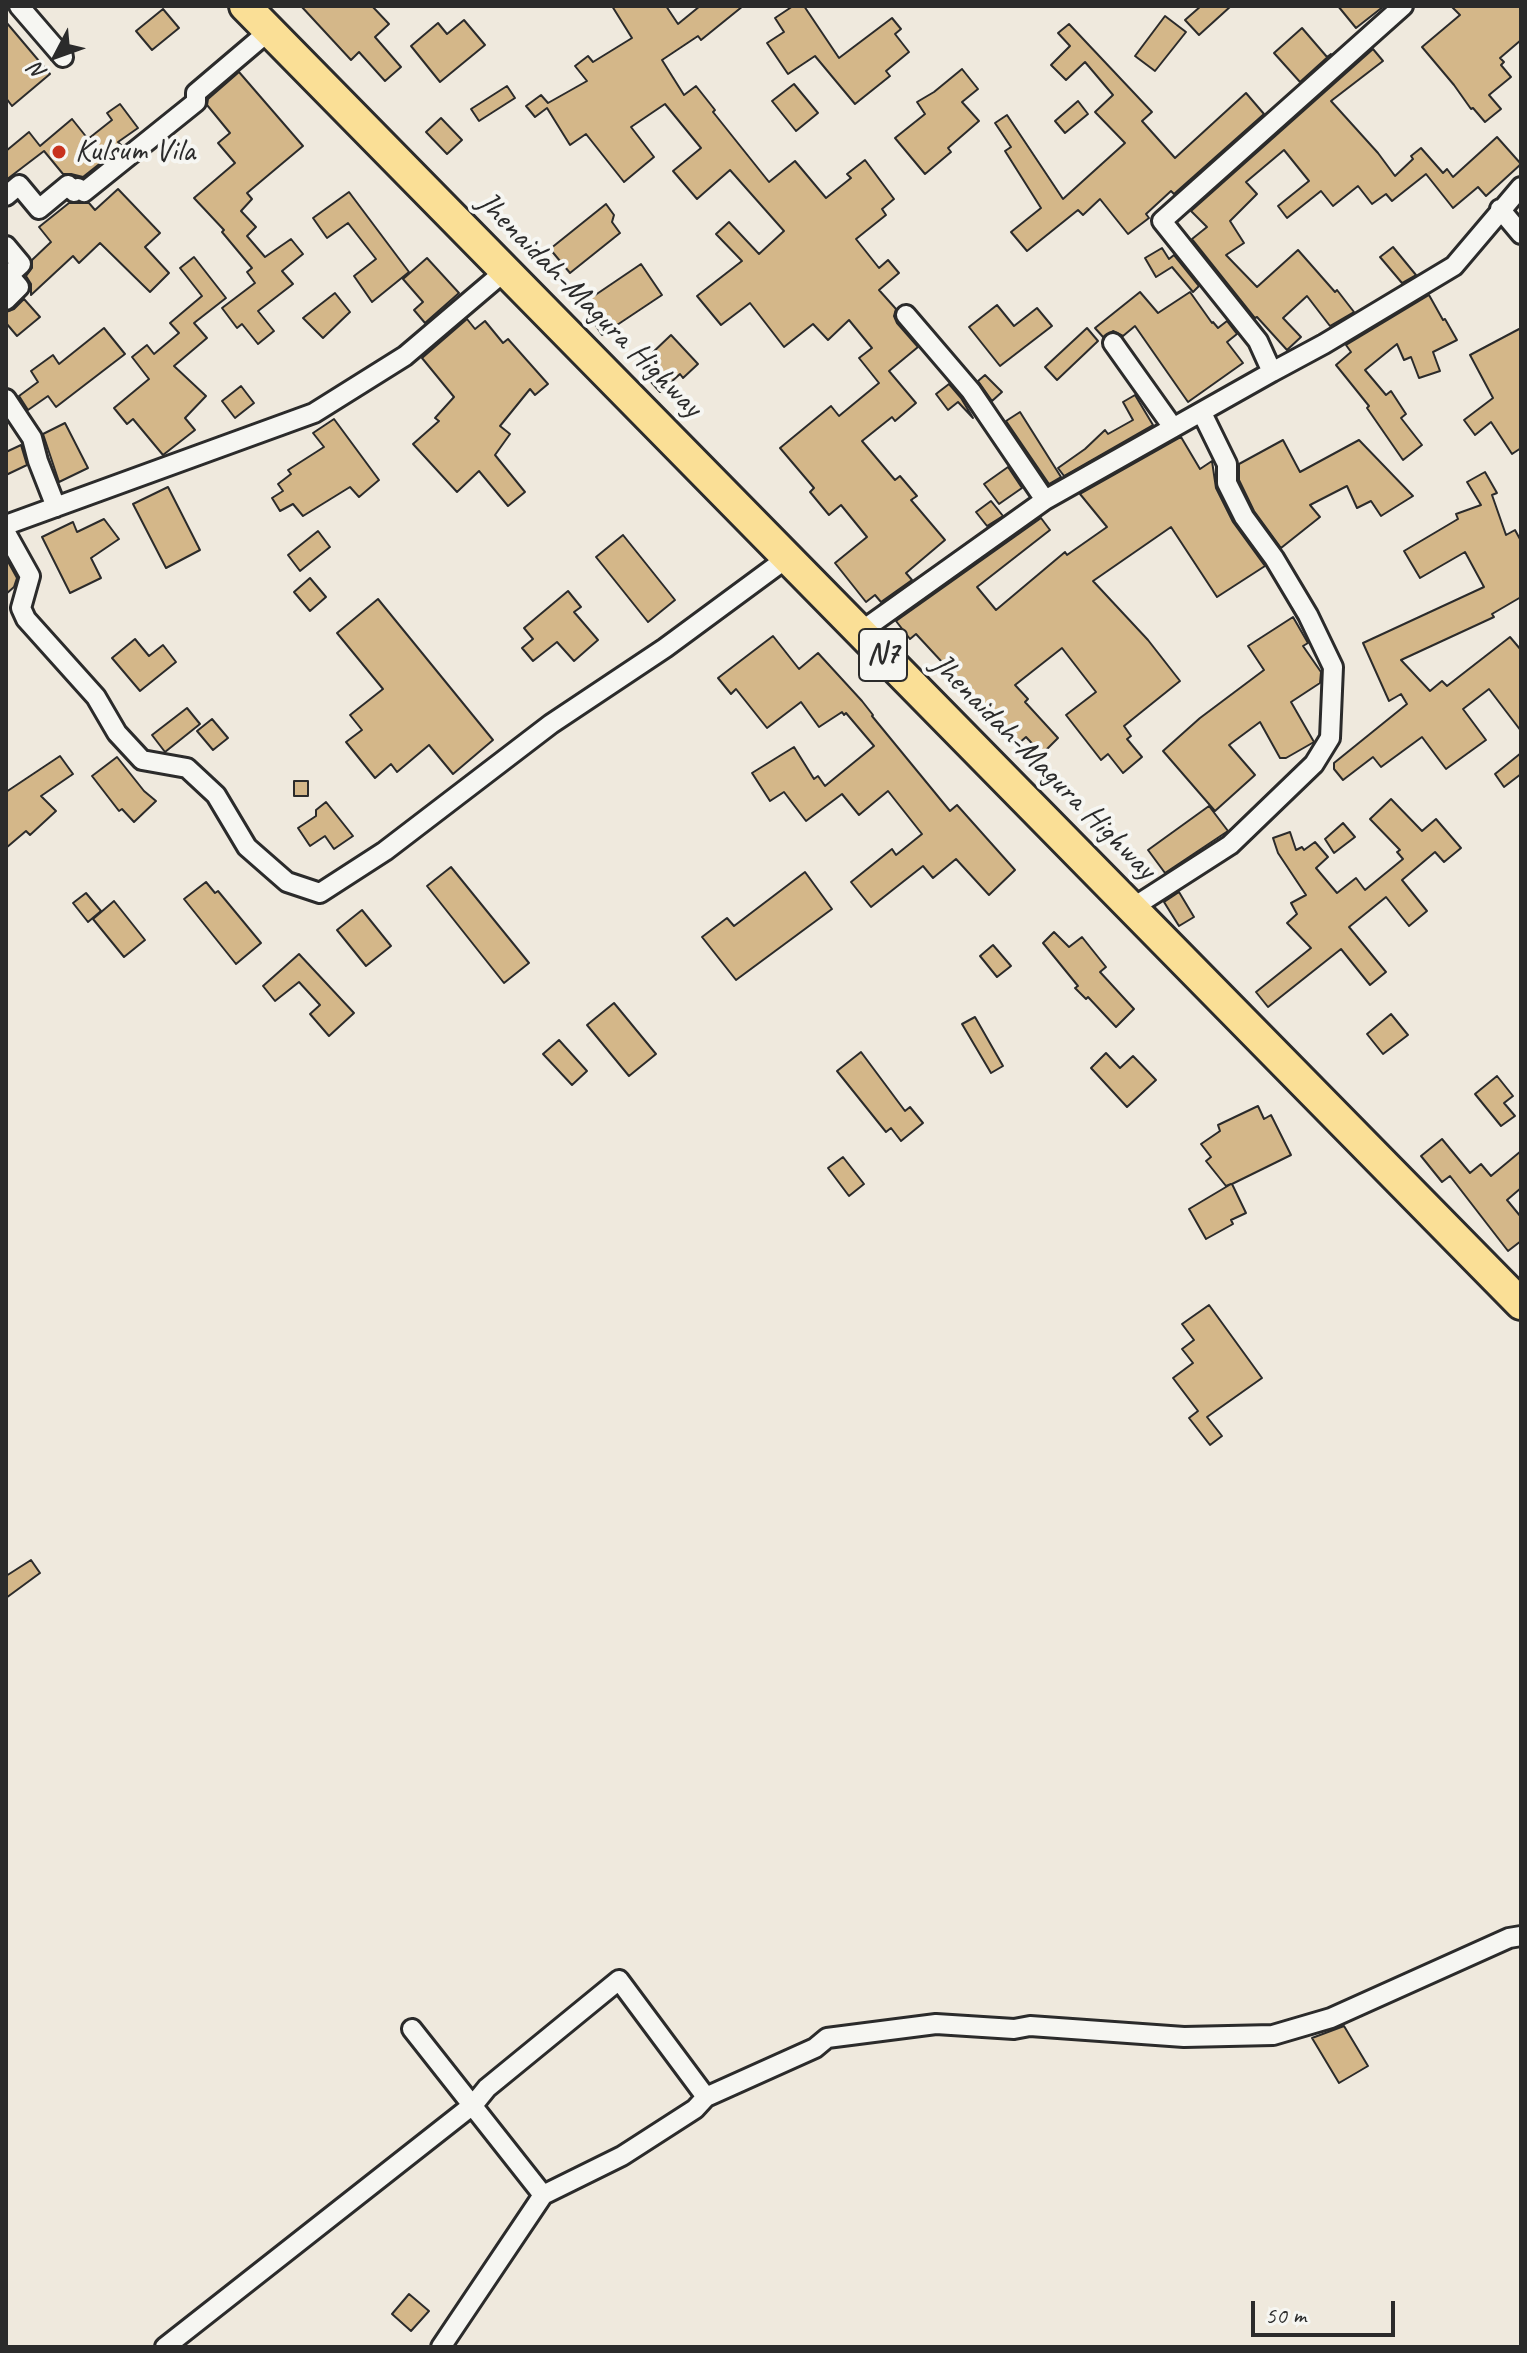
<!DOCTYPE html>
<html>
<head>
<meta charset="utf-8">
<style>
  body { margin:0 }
  #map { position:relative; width:1527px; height:2353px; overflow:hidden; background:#efe9dd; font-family:Caveat,sans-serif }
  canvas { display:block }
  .frame { position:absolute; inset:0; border:8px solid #2b2b2b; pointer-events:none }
  .north { position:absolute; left:16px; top:16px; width:80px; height:80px; -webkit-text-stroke:6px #f6f6f2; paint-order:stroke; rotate:229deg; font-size:22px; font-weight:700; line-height:32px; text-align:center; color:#2b2b2b }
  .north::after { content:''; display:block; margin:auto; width:28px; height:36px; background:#2b2b2b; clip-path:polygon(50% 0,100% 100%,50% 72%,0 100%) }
  .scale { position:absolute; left:1251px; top:2301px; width:144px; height:36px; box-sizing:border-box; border:4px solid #2b2b2b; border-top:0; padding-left:10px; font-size:24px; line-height:28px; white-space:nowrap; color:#2b2b2b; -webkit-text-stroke:6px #f6f6f2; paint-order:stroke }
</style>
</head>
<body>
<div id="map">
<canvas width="1527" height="2353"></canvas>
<div class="frame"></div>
<div class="north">N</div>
<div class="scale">50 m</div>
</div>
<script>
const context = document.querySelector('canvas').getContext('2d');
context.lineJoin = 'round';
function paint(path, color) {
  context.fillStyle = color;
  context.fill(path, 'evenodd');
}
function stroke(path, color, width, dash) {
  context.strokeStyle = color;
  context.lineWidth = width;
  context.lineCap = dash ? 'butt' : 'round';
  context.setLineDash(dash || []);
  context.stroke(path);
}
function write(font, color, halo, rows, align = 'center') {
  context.font = font + ' Caveat,sans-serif';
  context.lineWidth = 8;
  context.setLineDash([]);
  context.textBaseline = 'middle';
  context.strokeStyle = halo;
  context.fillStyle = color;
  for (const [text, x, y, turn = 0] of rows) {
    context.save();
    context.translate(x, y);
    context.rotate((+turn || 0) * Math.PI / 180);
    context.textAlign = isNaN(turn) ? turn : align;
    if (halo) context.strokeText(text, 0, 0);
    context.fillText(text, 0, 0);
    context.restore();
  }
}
const building = new Path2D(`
  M301 6H372L389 24 375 37 401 67 385 81 359 52 351 60Z
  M612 6H666L678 24 700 6H743L701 40 698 36 662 60 684 95 696 86 715 110 713 112 769 182 795 161 826 198 851 178 847 174 865 160 894 199 882 209 886 215 856 239 879 268 888 260 899 273 879 290 896 309 894 316 897 323 918 347 889 371 916 403 895 421 892 417 862 441 895 480 900 476 917 496 911 500 945 540 906 573 912 580 881 602 875 595 866 602 835 563 867 537 841 505 829 515 810 492 814 488 780 448 831 406 839 416 879 383 859 358 872 348 849 320 828 340 813 324 784 347 750 303 721 325 697 296 742 261 716 234 729 222 759 254 784 231 730 170 697 199 673 171 701 148 665 104 631 127 654 157 624 182 586 134 570 145 547 108 535 117 526 106 541 95 548 103 587 81 575 66 588 56 593 62 632 38Z
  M793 6H804L839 58 892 18 901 29 895 34 909 52 886 71 890 76 855 104 815 56 788 74 767 43 784 32 775 18Z
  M1201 6H1231L1199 35 1185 20Z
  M1338 6H1384L1356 28Z
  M1451 6H1521V40L1500 58 1504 62 1501 65 1511 77 1489 95 1501 109 1485 122 1473 108 1471 109 1454 85 1422 47 1460 15Z
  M163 9 179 28 152 50 136 31Z
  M1165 16 1186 32 1155 71 1135 56Z
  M464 20 485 45 440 82 411 46 438 23 447 34Z
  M6 22 50 74 12 106 6 98Z
  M1069 24 1152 112 1142 121 1175 158 1246 93 1264 114 1174 194 1171 191 1146 214 1149 218 1128 234 1100 199 1083 215 1078 210 1027 251 1011 232 1041 208 1005 151 1011 147 995 123 1007 115 1063 199 1125 143 1095 112 1113 95 1085 62 1066 80 1051 65 1070 46 1058 33Z
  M1302 28 1327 57 1331 54 1300 82 1274 53Z
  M1373 49 1383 61 1331 101 1378 153 1395 176 1413 159 1411 156 1421 148 1443 173 1447 169 1453 177 1497 137 1521 164 1486 196 1478 187 1453 208 1426 174 1392 201 1386 194 1372 204 1358 186 1333 206 1321 191 1287 218 1278 206 1309 181 1284 150 1246 182 1257 194 1230 221 1244 243 1226 255 1257 287 1298 250 1335 292 1337 290 1354 312 1330 326 1307 296 1283 318 1301 337 1287 350 1257 317 1255 318 1192 239 1207 227 1191 211Z
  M962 69 978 89 962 102 979 121 948 148 951 152 925 174 895 138 925 114 917 102 934 92Z
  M239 72 303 146 247 193 252 199 241 211 256 227 247 236 265 257 291 239 303 254 282 271 293 284 258 311 274 331 258 344 242 324 237 328 222 308 255 283 247 272 252 268 222 232 224 230 194 198 235 163 218 143 230 133 207 105 208 99Z
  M794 84 818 113 796 131 772 101Z
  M507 86 515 98 479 121 471 109Z
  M1078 101 1088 114 1065 133 1055 121Z
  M120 104 138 128 118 142 122 146 83 177 71 174H63L44 151 6 180V151L29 132 40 146 72 119 88 139 112 120 107 113Z
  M441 118 462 140 447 154 426 132Z
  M118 189 160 233 145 247 169 273 150 292 100 243 79 263 73 256 31 295V284L26 276 32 268V260L51 242 39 227 69 203H89L95 210Z
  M349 192 409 272 372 302 354 276 376 259 348 223 327 238 313 218Z
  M606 204 614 215 612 222 620 233 570 273 550 249Z
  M1393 247 1416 275 1402 283 1380 257Z
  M1162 248 1169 259 1174 255 1199 286 1193 292 1172 267 1156 277 1145 258Z
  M194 257 226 298 194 323 207 338 174 366 206 396 185 418 195 430 163 455 133 419 127 424 114 408 149 379 132 357 147 345 154 354 179 333 170 323 202 296 180 268Z
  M427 258 459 293 425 323 414 310 423 302 403 279Z
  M641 264 662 295 602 335 582 304Z
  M1140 292 1158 313 1190 292 1212 323 1213 322 1218 328 1227 321 1237 334 1227 342 1243 363 1188 402 1135 326 1123 336 1113 331 1103 337 1095 328Z
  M335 293 350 312 323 338 303 318Z
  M1429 295 1443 320 1445 319 1457 340 1433 352 1440 371 1419 378 1411 357 1404 360 1397 344 1365 370 1386 395 1391 391 1406 414 1401 418 1422 445 1403 460 1367 408 1369 406 1336 365 1351 352 1346 345Z
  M24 299 40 317 17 336 6 323V312L14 309Z
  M997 305 1014 326 1037 308 1052 326 1000 366 969 327Z
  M467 319 475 329 485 321 503 343 508 339 548 384 535 395 530 389 500 426 510 434 495 455 525 492 508 506 479 471 457 492 413 444 439 421 435 418 454 397 422 358Z
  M104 328 125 354 56 407 48 396 28 410 19 396 38 382 31 371 53 355 59 364Z
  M1087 328 1098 341 1057 380 1045 367Z
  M1521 328V448L1512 454 1491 422 1475 435 1464 420 1493 398 1470 355Z
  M671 335 698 364 683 378 680 374 660 392 644 374 657 362 650 355Z
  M985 375 1002 392 992 401 978 381Z
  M949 384 961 398 973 418 958 402 948 410 936 394Z
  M241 386 254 403 235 418 222 401Z
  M1135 395 1153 425 1064 476 1058 468 1085 449 1105 430 1108 434 1133 420 1123 402Z
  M1020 412 1061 477 1049 484 1006 421Z
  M334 419 379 480 359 497 350 487 303 516 293 504 280 511 272 498 283 491 278 484 291 474 288 470 324 447 313 433Z
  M65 423 88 468 59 482 43 434Z
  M1181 437 1200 469 1212 461 1216 488 1233 522 1265 566 1217 597 1171 527 1093 581 1148 640 1180 681 1124 726 1131 736 1127 739 1142 757 1123 773 1108 754 1101 760 1066 715 1096 692 1062 648 1015 685 1028 699 1025 702 1058 738 1042 754 1026 737 1018 744 916 634 910 639 896 621 1041 518 1050 530 977 587 996 610 1065 552 1067 555 1107 527 1080 494Z
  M1283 440 1300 472 1359 440 1413 496 1381 516 1371 501 1357 508 1347 486 1310 505 1320 517 1281 548 1254 511 1239 480V464Z
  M21 445 27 465 6 475V452Z
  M1008 467 1022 488 999 504 984 484Z
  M1485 472 1497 493 1492 495 1506 535 1515 530 1521 541V597L1492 614 1494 617 1401 660 1430 691 1442 681 1447 686 1510 637 1521 650V731L1489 689 1463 709 1486 740 1446 769 1422 737 1381 767 1373 757 1343 780 1334 769V763L1407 704 1401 694 1389 701 1363 643 1484 587 1465 552 1420 578 1404 551 1458 519 1456 514 1481 505 1467 482Z
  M168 487 200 550 166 568 133 504Z
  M991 501 1003 516 987 526 976 512Z
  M104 519 119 539 91 558 101 578 70 593 42 537 73 522 77 532Z
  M318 531 330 547 300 571 288 555Z
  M623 535 675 600 648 622 596 557Z
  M6 558 17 578 14 587 6 594Z
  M310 578 326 597 310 611 294 592Z
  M568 591 581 607 574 612 598 640 574 661 557 642 533 661 522 648 533 639 524 628Z
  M378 599 493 740 453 774 429 745 397 772 391 764 375 778 346 742 362 730 350 715 383 689 337 633Z
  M1293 617 1308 643 1303 646 1321 672 1320 683 1291 702 1314 742 1286 758H1280L1260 722 1229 745 1255 775 1215 811 1163 751 1200 718 1264 670 1248 646Z
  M773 636 799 669 818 653 862 701 873 715 872 716 950 811 957 805 1015 870 989 895 956 859 933 878 923 866 871 907 851 882 892 849 896 855 922 834 888 791 859 815 842 794 806 821 784 792 770 801 752 773 794 747 814 779 818 776 825 786 874 746 846 713 844 715 842 712 819 727 801 702 767 728 736 689 731 694 718 678Z
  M135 639 149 656 163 645 176 662 140 691 112 658Z
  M187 708 200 724 165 752 152 735Z
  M212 719 228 738 213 750 197 731Z
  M1521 753V774L1504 787 1495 774Z
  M60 756 73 774 41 796 56 811 30 835 26 831 6 848V792Z
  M117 757 144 791 156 801 134 822 122 809 119 811 92 776Z
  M294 781H308V796H294Z
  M1391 799 1422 831 1436 819 1461 848 1444 862 1435 852 1402 880 1427 911 1409 926 1386 897 1349 927 1386 972 1370 985 1341 949 1268 1007 1256 992 1311 948 1287 923 1297 914 1291 903 1306 895 1278 853 1273 838 1290 832 1296 850 1302 847 1304 850 1315 842 1328 857 1316 868 1337 893 1356 878 1365 890 1403 859 1397 852 1400 850 1370 819Z
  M326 802 353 836 334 849 325 836 310 846 298 828 316 816V810Z
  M1209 806 1228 831 1165 873 1148 850Z
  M1343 823 1355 837 1334 853 1325 839Z
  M451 867 529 963 504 983 427 886Z
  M805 872 832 909 736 980 702 937 727 918 734 926Z
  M206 882 215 893 218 891 261 943 236 964 184 899Z
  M1179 892 1194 917 1179 926 1164 902Z
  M86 893 101 911 88 922 73 903Z
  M114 901 145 940 124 957 93 919Z
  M362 910 391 946 366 966 337 930Z
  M1054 932 1069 947 1082 937 1106 967 1100 972 1134 1009 1116 1027 1088 997 1086 999 1075 988 1078 986 1043 943Z
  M993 945 1011 966 997 977 980 956Z
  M299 954 354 1013 329 1036 310 1014 320 1005 299 982 275 1001 263 986Z
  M614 1003 656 1054 629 1076 587 1025Z
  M1391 1014 1408 1035 1383 1054 1367 1034Z
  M975 1017 1003 1066 991 1073 962 1024Z
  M559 1040 587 1071 572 1085 543 1054Z
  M861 1052 905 1111 910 1107 923 1123 901 1141 891 1128 886 1132 837 1071Z
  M1106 1053 1120 1068 1133 1056 1156 1080 1127 1107 1091 1068Z
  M1497 1076 1513 1096 1504 1103 1515 1116 1501 1126 1475 1094Z
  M1258 1106 1264 1119 1271 1115 1291 1155 1232 1184 1246 1213 1231 1220 1233 1224 1206 1239 1189 1209 1231 1184 1226 1186 1206 1161 1211 1157 1201 1144 1220 1131 1218 1125Z
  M1442 1139 1470 1173 1481 1164 1491 1176 1521 1151V1188L1507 1200 1521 1217V1241L1508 1251 1450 1176 1442 1182 1421 1156Z
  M843 1157 864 1184 849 1196 828 1168Z
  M1209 1305 1262 1378 1207 1417 1222 1436 1210 1445 1189 1418 1198 1411 1173 1378 1193 1363 1182 1349 1194 1340 1182 1324Z
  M31 1560 40 1573 6 1598V1576Z
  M1344 2026 1368 2066 1339 2083 1312 2038Z
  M409 2294 429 2311 411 2331 392 2314Z`);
paint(building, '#d4b789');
stroke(building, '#2b2b2b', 2);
const minor = new Path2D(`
  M19 6 63 57
  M6 196 19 185 39 209 68 185 74 192 78 188 84 192 196 102V93L269 31
  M1500 209 1521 234
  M6 246 21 264 9 275 19 287 6 300
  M906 315 971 391 1045 500
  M1113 343 1172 426
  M1272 372 1324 344 1454 266 1521 187
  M6 399 32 438 38 461 56 507
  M6 525 314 413 405 356 505 271
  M6 533 30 576 21 608 26 619 96 697 117 733 142 760 187 768 216 795 247 847 287 882 320 893 385 851 551 724 665 648 787 558
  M860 632 1045 500 1272 372 1258 341 1162 221 1403 6
  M1132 908 1230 845 1314 764 1330 738 1333 667 1308 615 1274 558 1244 517 1227 483V464L1202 413
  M412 2029 543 2195
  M165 2347 474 2104 487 2088 619 1980 706 2097
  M441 2347 543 2195 622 2156 695 2109 706 2097 815 2048 827 2038 936 2024 1014 2029 1030 2026 1184 2037 1273 2035 1331 2018 1509 1938 1521 1936`);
const trunk = new Path2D(`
  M245 6 1521 1304`);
stroke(minor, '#2b2b2b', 24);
stroke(trunk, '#2b2b2b', 36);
stroke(minor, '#f6f6f2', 18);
stroke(trunk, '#fadf96', 30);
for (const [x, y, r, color] of [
  [59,152,8,"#c8321e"]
]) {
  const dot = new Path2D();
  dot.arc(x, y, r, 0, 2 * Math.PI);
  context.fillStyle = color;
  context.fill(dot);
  stroke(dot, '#f6f6f2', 3);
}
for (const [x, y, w] of [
  [883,655,48]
]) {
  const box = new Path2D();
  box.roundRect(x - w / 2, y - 26, w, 52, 6);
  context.fillStyle = '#f6f6f2';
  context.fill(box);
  stroke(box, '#2b2b2b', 2);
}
write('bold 30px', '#2b2b2b', null, [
  ["N7",883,655]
]);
write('32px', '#2b2b2b', '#f6f6f2', [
  ["Kulsum Vila",75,152]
], 'left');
write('32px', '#2b2b2b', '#f6f6f2', [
  ["Jhenaidah-Magura Highway",589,305,45],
  ["Jhenaidah-Magura Highway",1043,767,45]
]);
</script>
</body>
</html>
